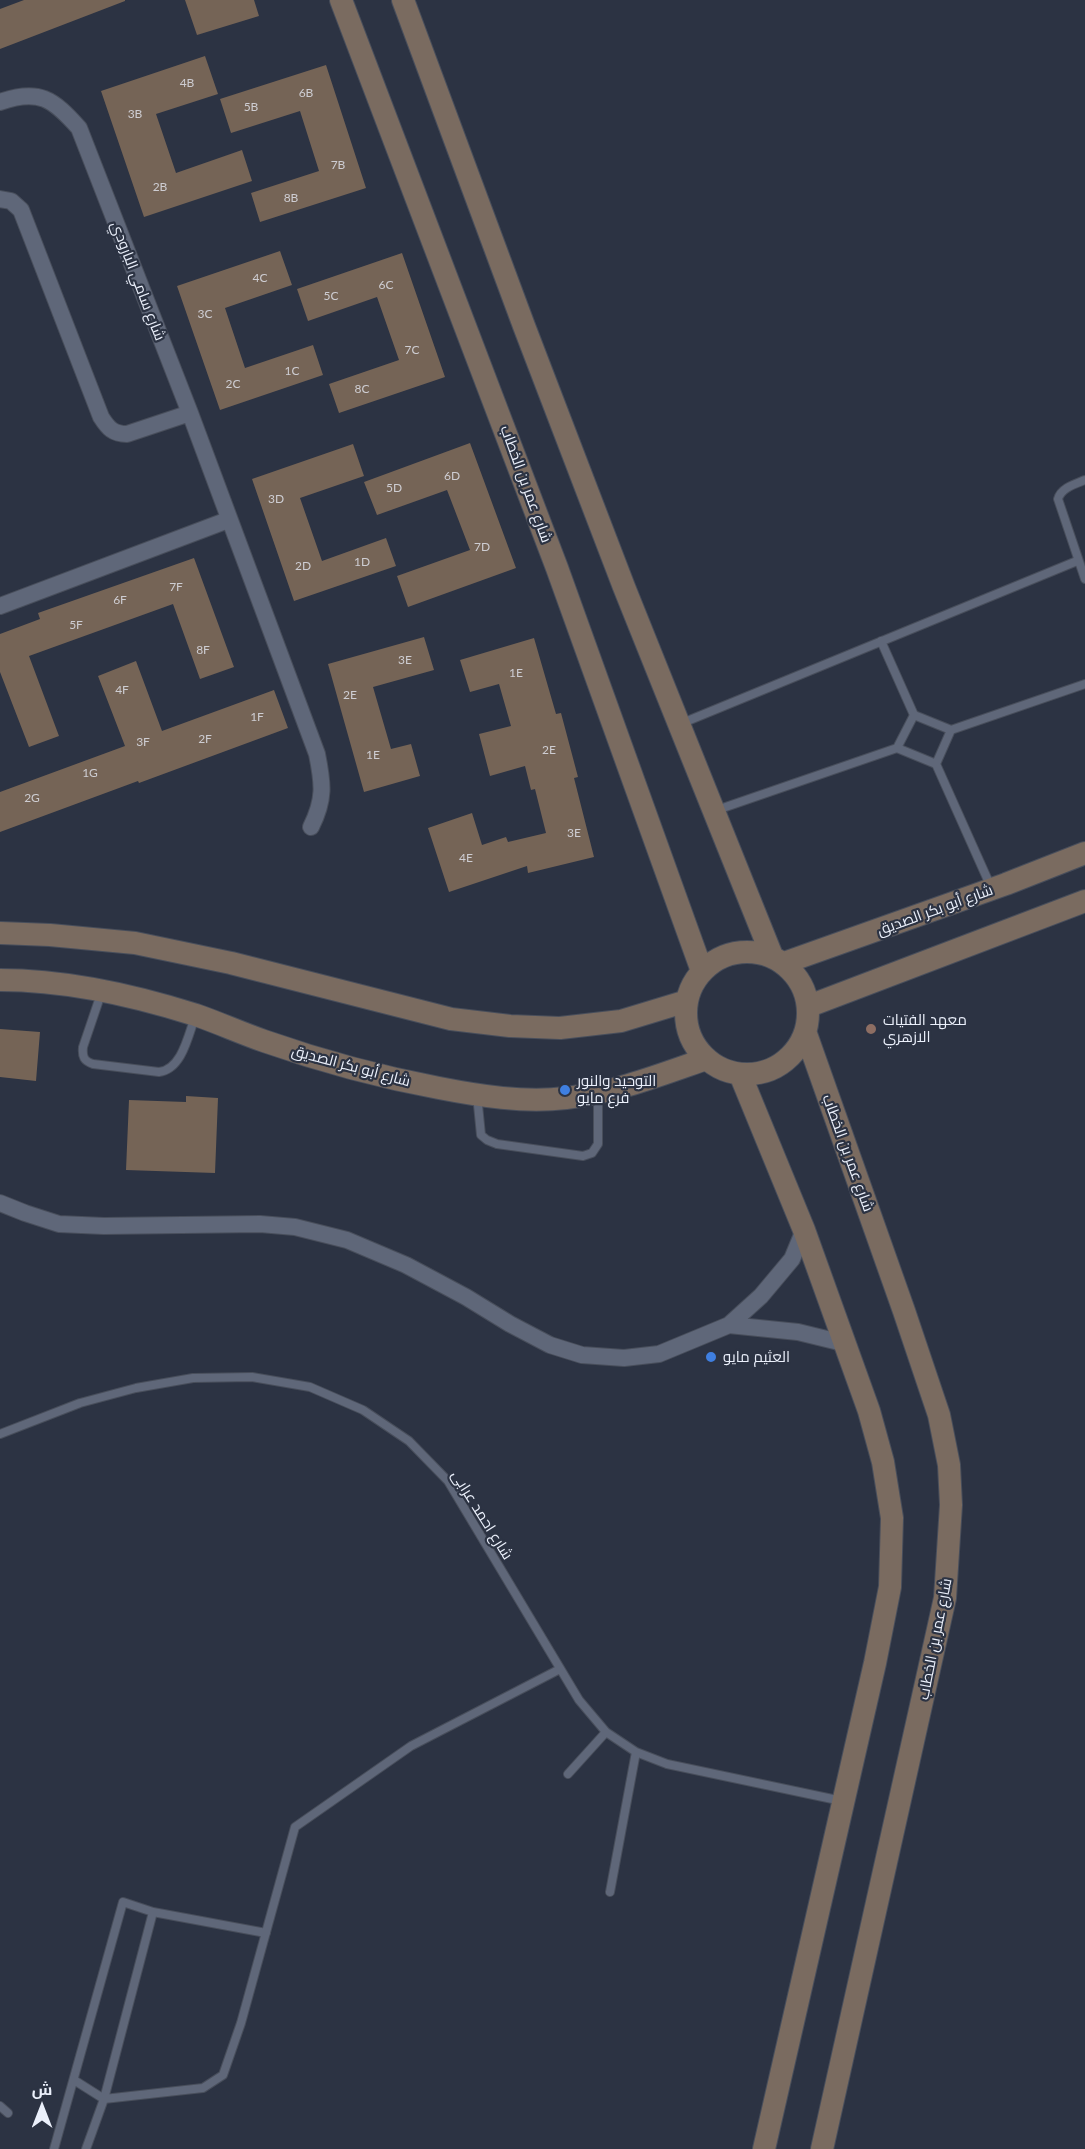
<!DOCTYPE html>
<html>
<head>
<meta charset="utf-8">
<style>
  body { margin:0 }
  #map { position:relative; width:1085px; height:2149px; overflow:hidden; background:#2c3343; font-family:Lato,Cairo,sans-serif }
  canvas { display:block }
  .north { position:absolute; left:12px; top:2077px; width:60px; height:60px; -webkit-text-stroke:4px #2c3343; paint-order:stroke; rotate:0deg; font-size:16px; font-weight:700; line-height:24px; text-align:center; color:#ebf0fb }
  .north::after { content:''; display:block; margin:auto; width:21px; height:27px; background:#ebf0fb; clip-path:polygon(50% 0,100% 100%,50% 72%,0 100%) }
</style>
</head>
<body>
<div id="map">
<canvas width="1085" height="2149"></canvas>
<div class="north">ش</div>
</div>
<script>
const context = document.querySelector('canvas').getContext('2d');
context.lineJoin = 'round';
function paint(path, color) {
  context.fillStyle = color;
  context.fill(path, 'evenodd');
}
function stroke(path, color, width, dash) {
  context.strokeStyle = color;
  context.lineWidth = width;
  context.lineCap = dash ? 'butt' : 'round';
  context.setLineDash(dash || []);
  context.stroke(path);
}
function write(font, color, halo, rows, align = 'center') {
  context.font = font + ' Lato,Cairo,sans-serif';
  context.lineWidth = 4.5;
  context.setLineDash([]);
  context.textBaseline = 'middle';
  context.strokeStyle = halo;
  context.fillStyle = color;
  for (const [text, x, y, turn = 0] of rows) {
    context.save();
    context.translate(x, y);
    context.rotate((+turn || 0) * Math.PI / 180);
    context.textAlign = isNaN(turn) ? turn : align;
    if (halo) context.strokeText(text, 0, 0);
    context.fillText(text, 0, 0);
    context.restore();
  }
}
paint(new Path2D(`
  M24 0H125V1L0 49V9Z
  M185 0H254L259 16 197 35Z
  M205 56 218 94 156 114 176 173 242 150 252 181 144 217 101 91Z
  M326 65 366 188 260 222 251 193 319 171 300 111 231 133 220 99Z
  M280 251 292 285 225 308 245 368 313 345 323 375 220 410 177 286Z
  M402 253 445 377 339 413 329 384 399 360 377 297 308 321 297 289Z
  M470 443 516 568 408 607 397 576 470 550 447 490 377 515 364 482Z
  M353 444 364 476 300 498 322 561 386 538 396 566 294 601 252 479Z
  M194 558 234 667 200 679 173 604 29 656 59 736 29 747 0 672V634L40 619 38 613Z
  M424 637 434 670 373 687 391 749 411 744 420 776 364 792 328 664Z
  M534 638 556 714 561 713 578 777 574 778 594 857 528 873 527 866 449 892 428 828 472 813 482 845 506 837 508 842 546 833 535 789 531 790 525 766 490 776 479 734 511 726 499 684 470 692 460 660Z
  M136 661 162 731 274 690 288 728 139 783 138 781 0 832V792L125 746 98 676Z
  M0 1029 40 1032 36 1081 0 1077Z
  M186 1096 218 1098 215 1173 126 1170 129 1100 186 1102Z`), '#756456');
const lane = new Path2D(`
  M1085 480C1075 484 1061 488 1058 499L1085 579
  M881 641 914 715 951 730 1085 684
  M680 724 1077 561
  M897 748 914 715
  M936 764 991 887
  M714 811 897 748 936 764 951 730
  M102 991 83 1047C82 1057 84 1061 93 1064L159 1072C182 1069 188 1036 195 1017
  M477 1095 481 1135 487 1140 497 1144 583 1156 592 1153 598 1144V1095
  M0 1434 80 1403 136 1388 193 1378 252 1377 310 1387 363 1410 409 1441 448 1481 579 1700 606 1732 636 1752 667 1764 842 1801
  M568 1774 606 1732
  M610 1892 636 1752
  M74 2080 104 2099 153 1912 266 1933
  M0 2106 8 2113
  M54 2149 123 1902 153 1912
  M86 2149 104 2099 203 2088 223 2075 241 2023 295 1827 411 1746 560 1669`);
const street = new Path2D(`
  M0 102C39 88 53 99 79 128L190 413 317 754C323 784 325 799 311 827
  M0 199 11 201 21 210 101 417C108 428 113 434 127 434L190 413
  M0 606 228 520
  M0 1203 25 1213 59 1224 104 1226 260 1224 295 1227 347 1240 406 1265 466 1297 510 1324 550 1345 582 1355 624 1358 659 1354 729 1325 761 1296 792 1259 804 1230
  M729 1325 798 1332 843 1343`);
const secondary = new Path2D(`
  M341 0 557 568 702 971
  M403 0 524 326 624 587 772 956
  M0 933 50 935 135 943 231 963 451 1019 510 1026 560 1028 621 1021 687 1001
  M686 1013a61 61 0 1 1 122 0a61 61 0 1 1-122 0Z
  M784 963 1006 884 1085 853
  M0 980C66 980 133 995 196 1015 219 1023 241 1033 264 1041 321 1061 380 1077 439 1088 480 1096 524 1103 566 1098 614 1093 660 1075 706 1059
  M809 1006 1085 901
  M806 1034 904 1311 939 1415 949 1465 951 1505 945 1598 822 2149
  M740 1074 804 1230 869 1411 883 1462 892 1518 890 1587 875 1663 764 2149`);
stroke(lane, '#484e5b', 10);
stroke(street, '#484e5b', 18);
stroke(secondary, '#484e5b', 24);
stroke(lane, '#5f6779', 8);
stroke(street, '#5f6779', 16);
stroke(secondary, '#7a6b60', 22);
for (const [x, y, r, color] of [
  [871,1029,6,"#8d6e63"],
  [565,1090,6,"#3f7fe0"],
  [711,1357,6,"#3f7fe0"]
]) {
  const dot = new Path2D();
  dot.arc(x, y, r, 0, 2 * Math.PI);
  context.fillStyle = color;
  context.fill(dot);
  stroke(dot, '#2c3343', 2);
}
write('12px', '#cecdd2', null, [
  ["4B",187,83],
  ["6B",306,93],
  ["5B",251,107],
  ["3B",135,114],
  ["7B",338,165],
  ["2B",160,187],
  ["8B",291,198],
  ["4C",260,278],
  ["6C",386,285],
  ["5C",331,296],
  ["3C",205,314],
  ["7C",412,350],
  ["1C",292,371],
  ["2C",233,384],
  ["8C",362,389],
  ["6D",452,476],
  ["5D",394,488],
  ["3D",276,499],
  ["7D",482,547],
  ["1D",362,562],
  ["2D",303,566],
  ["7F",176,587],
  ["6F",120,600],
  ["5F",76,625],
  ["8F",203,650],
  ["3E",405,660],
  ["1E",516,673],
  ["4F",122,690],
  ["2E",350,695],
  ["1F",257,717],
  ["2F",205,739],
  ["3F",143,742],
  ["2E",549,750],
  ["1E",373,755],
  ["1G",90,773],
  ["2G",32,798],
  ["3E",574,833],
  ["4E",466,858]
]);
write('15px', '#ebf0fb', '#2c3343', [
  ["شارع سامي البارودي",138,281,69],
  ["شارع عمر بن الخطاب",526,484,70],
  ["شارع أبو بكر الصديق",935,910,-20],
  ["شارع أبو بكر الصديق",351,1066,15],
  ["شارع عمر بن الخطاب",848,1153,70],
  ["شارع احمد عرابى",482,1515,58],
  ["شارع عمر بن الخطاب",935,1639,-79]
]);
write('15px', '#ebf0fb', '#2c3343', [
  ["معهد الفتيات",883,1020],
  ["الازهري",883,1037],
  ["التوحيد والنور",577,1081],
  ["فرع مايو",577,1098],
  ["العثيم مايو",723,1357]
], 'left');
</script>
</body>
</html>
